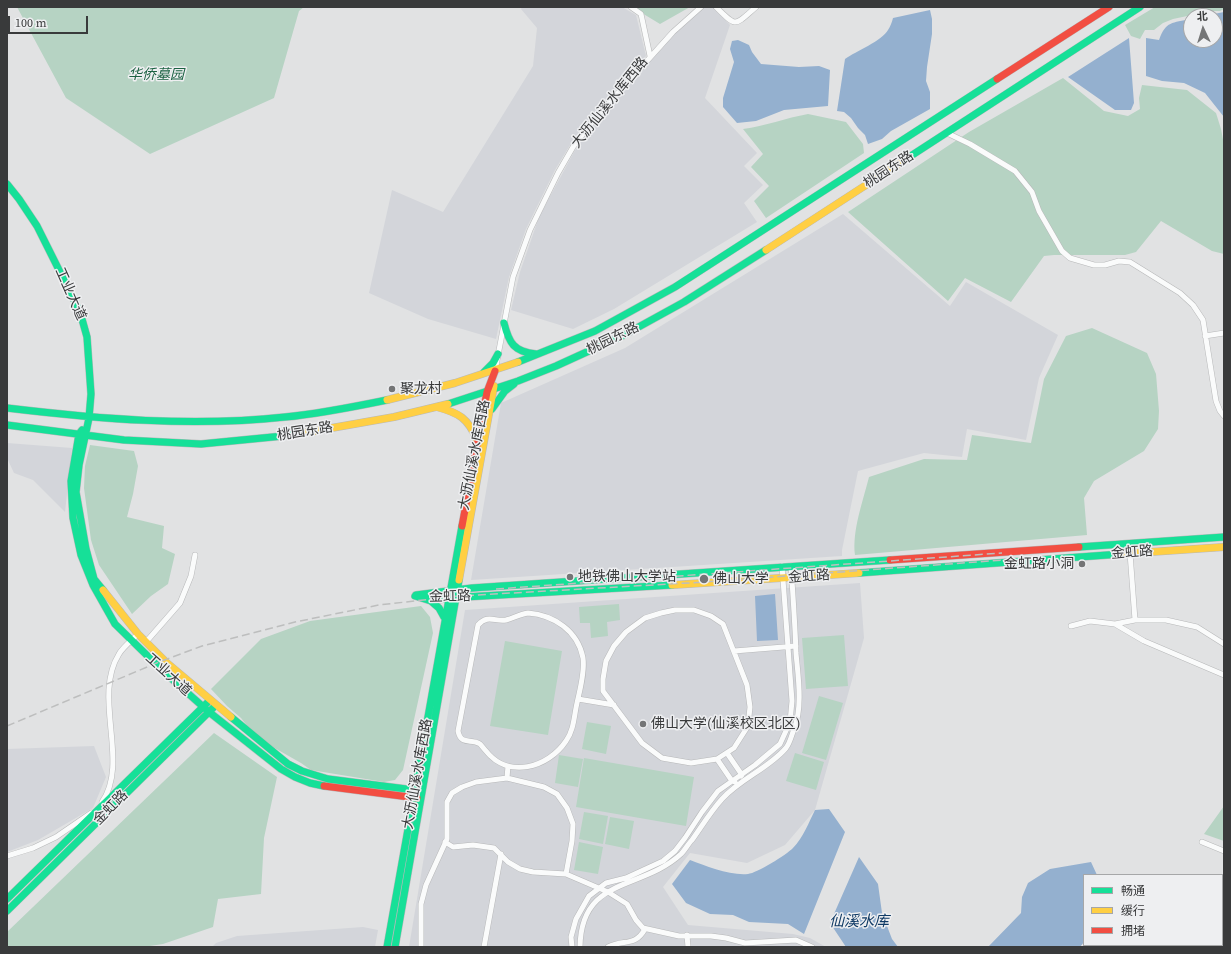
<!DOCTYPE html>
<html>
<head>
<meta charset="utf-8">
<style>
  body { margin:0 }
  #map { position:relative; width:1231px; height:954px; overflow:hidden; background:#e1e2e3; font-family:"Source Serif 4","Noto Sans SC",serif }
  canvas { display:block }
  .frame { position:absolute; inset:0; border:8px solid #393a3b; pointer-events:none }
  .legend { position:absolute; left:1083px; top:874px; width:140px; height:72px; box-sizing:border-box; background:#eeeff1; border:1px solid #a6a7a8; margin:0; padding:5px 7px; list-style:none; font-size:12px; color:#393a3b }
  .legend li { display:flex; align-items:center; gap:8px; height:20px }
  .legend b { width:20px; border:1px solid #a6a7a8 }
  .north { position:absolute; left:1183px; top:8px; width:40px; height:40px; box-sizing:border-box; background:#eeeff1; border:1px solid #a6a7a8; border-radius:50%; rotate:356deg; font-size:11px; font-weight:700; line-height:16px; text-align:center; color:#393a3b }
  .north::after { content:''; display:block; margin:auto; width:14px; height:18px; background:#747576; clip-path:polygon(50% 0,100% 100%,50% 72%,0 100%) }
  .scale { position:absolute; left:8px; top:16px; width:80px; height:18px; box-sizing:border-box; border:2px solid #393a3b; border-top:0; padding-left:5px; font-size:12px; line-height:14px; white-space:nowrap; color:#393a3b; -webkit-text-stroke:3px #eeeff1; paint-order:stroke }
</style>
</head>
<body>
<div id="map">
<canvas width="1231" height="954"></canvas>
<div class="frame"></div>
<ul class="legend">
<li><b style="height:5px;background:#16e098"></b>畅通</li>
<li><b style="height:5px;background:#ffcf43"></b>缓行</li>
<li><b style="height:5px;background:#f24e42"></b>拥堵</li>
</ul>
<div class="north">北</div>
<div class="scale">100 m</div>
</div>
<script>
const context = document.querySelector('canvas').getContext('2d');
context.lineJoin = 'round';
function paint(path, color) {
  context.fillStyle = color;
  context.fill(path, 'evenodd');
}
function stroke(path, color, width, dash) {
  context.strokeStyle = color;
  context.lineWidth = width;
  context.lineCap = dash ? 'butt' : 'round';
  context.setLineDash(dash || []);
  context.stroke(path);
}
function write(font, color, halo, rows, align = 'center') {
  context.font = font + ' "Source Serif 4","Noto Sans SC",serif';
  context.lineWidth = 3;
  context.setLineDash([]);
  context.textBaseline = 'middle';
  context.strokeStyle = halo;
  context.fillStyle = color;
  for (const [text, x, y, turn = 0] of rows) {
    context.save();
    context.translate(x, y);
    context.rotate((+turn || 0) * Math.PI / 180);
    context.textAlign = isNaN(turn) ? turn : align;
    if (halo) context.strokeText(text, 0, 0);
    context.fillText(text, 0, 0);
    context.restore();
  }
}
paint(new Path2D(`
  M522 7H622L636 15 646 56 589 119 570 145 555 170 526 229 509 277 496 339 428 319 369 293 392 190 443 212 533 66 537 28 521 9Z
  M704 7H713L730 25 705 98 757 153 744 166 763 185 744 203 757 222 614 309 573 329 511 310 520 272 539 217 574 152 593 124 674 34Z
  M843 214 950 306 966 282 1058 335 1039 378 1026 440 967 429 962 457 924 453 858 471 842 550V556L471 580 501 403 625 348Z
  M7 443 72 448 65 512 33 480 14 473 7 458Z
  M860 583 864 638 815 810 785 845 747 863 690 853 663 887 688 925 793 934 810 938 826 947H409L465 610Z
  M94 746 106 777 93 808 38 840 7 852V749Z
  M363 927 378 930 375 947H212L216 943 237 936Z`), '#d3d5da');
paint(new Path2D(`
  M17 7H304L299 11 274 98 150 154 66 98Z
  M632 7H690L660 24Z
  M1155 7H1224V9L1220 11H1211L1173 19 1163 23 1154 30H1145L1140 39 1131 36 1125 25Z
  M1063 78 1104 111 1128 116 1140 109 1139 98 1142 85 1187 90 1216 113 1221 129 1224 145V254L1212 251 1161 221 1136 252 1125 255H1054L1044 256 1011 302 965 278 948 301 848 212 969 132Z
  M808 114 846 122 863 144 864 153 766 218 754 201 769 186 751 167 763 154 743 129C765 126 786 118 808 114Z
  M1092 328 1147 353 1156 374 1159 411 1158 429 1144 451 1094 481 1084 498 1087 535 855 555C852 531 863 501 869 477L924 459 967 460 972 435 1031 443 1044 379 1066 336Z
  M90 445 134 451 138 466 133 494 127 517 164 526 162 548 175 554 168 584 151 596 132 614 99 565 91 540 84 488 85 466Z
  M619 604 620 620 607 622 608 636 591 638 590 623H580L579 607Z
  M421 606 430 617 433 633 403 770 395 780 384 782 311 770 301 763 264 742 251 731 241 718 227 706 211 689 261 639 310 621Z
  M844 635 848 686 806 689 802 638Z
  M505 641 562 651 548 735 490 726Z
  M819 696 843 703 826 760 802 753Z
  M587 722 611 726 606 754 582 749Z
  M214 733 277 777 264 838 261 894 218 899 213 927 163 944 143 947H7V932Z
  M795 753 824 762 816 790 786 781Z
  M559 755 583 759 578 787 555 783Z
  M584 758 694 777 686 826 576 807Z
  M1224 804V841L1204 834 1224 806Z
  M584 812 608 816 603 844 579 839Z
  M610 817 634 821 629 849 605 844Z
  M579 842 603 847 598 874 574 870Z`), '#b6d3c3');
paint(new Path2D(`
  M930 10 932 19V34L927 67 926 81 930 92V109L891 131 882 139 868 144 865 135 858 128 851 118 844 112 837 111 845 59C856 51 882 41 888 30 890 27 892 22 893 18Z
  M1224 12V117L1205 93 1184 83 1162 81 1146 76V38L1159 40C1166 21 1172 23 1191 19V40H1215V16H1204Z
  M1129 38 1134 103 1131 110H1115L1068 77Z
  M738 40 749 45 752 52 761 64 799 67 819 66 830 70 828 106 784 110 756 121 737 123 723 107V98L734 62 730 49 732 41Z
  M775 594 778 640 757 641 755 596Z
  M829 809 845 832 804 934 788 924 749 922 733 915 710 914 686 903 672 884 690 860C706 866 731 876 748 874 757 873 786 855 793 848 803 838 809 822 815 810Z
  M859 857 878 884 882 913 892 939 898 947H846L830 923Z
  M1091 862 1097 875H1084V942L1080 947H988L1021 913 1022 897 1028 883 1050 869Z`), '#94b0cf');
const street = new Path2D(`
  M631 7 641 14 650 56
  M716 7C737 28 734 26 756 7
  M947 133 970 144 1015 171 1032 192 1039 211 1062 251 1070 258 1094 265H1105L1119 261 1130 262 1180 293 1193 305 1203 320 1216 401 1220 411 1224 416
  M1205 336 1224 333
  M495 371 513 277 530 230 558 173 573 147 592 122 673 32 701 7
  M1130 553 1135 620
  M675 610H694L711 616 723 624 747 685 750 707 748 726 734 748 717 759 691 763 662 758 642 743 603 691V679L606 661 614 646 626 632 645 618 661 613Z
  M528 613C554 615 578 631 583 658 585 672 580 689 577 703 574 716 574 730 566 741 548 768 508 779 486 751 484 749 482 746 480 744 471 738 461 746 458 731L478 625C488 614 495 622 506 620 514 618 520 614 528 613Z
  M1115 624 1144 641 1224 675
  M1071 626 1090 621 1115 624 1135 620H1166L1197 627 1224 644
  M146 642 180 603 191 576 195 555
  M734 651 796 646
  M578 699 614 705
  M727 753 742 775 741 776
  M717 759 732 781 735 782
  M507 778 508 766
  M102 802C130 762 92 697 119 654 123 647 132 640 138 634
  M445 842 453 847 473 845 494 848 508 862 520 869 533 872 566 874 608 892 627 904 636 920 643 928 679 936H711L726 938 745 943 796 940 812 947
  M1202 842 1224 851
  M7 856 33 848 56 837 91 813
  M687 935 688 947
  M421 947V904L426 885 447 839V802L452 793 462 787 476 782 507 778 544 787 557 794 567 808 573 824 572 841 566 874
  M484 947 501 854
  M572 947 571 937 576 919 589 896 606 883 626 878 663 861 675 851 685 838 702 812 718 791 755 765 780 744 790 722 792 701 782 566
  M580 947C581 876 641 891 681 854 685 850 688 844 692 840 702 826 711 811 722 799 741 778 768 769 786 748 790 743 792 734 794 729 803 707 798 676 796 653 795 624 793 595 791 566
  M608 947C624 939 635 947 645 929`);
const fast = new Path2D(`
  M903 161 1140 7
  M7 184 19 199 37 226 80 312 87 337 91 394 89 418 79 465 76 492 86 549 94 579 103 590
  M504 323C509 343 514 352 536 354
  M518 362 595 331 675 287 997 79
  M484 372 493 363 498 354
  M448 404 518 381 556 366 624 335 684 302 766 250
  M7 408C99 419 192 427 285 417 319 414 353 407 387 400
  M492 409 505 391 514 384
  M7 425 124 440 201 444 283 436 303 433
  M82 430 79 434 71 481 73 518 81 555 93 585 115 624 164 672 209 712 281 769 295 777 310 783 324 786
  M1079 547 1224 537
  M859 573 1121 554
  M416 595 472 588 890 560
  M415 596 431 601 448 598 672 585
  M431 601 439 608 444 617
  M231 717 288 764 302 771 328 779 422 791
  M7 899 207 703
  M7 911 213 708
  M387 947 462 526
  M395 947 459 580`);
const slow = new Path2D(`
  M766 250 903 161
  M387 400 455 383 518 362
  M437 407C459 413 468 418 477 440
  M303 433 394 417 448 404
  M1121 554 1224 547
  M459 580 494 386
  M672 585 859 573
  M103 590 138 634 167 663 231 717`);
const jam = new Path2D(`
  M997 79 1109 7
  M462 526 487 392 495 371
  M890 560 1079 547
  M324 786 417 798`);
stroke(street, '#b7b8b9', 6);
stroke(fast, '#b7b8b9', 8);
stroke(slow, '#b7b8b9', 8);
stroke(jam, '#b7b8b9', 8);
stroke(street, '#fafbfb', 5);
stroke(fast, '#16e098', 7);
stroke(slow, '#ffcf43', 7);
stroke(jam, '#f24e42', 7);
stroke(new Path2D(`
  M496 589 1002 553
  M7 726 159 662 202 646 295 622 379 605 459 596 705 582 1003 560`), '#bdbebe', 1.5, [8, 4]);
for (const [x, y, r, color] of [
  [392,389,4,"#747576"],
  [1082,564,4,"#747576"],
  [570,577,4,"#747576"],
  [704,579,5,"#747576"],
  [643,724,4,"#747576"]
]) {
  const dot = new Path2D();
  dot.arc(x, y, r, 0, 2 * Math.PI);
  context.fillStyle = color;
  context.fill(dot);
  stroke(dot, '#eeeff1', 1.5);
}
write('italic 14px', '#1b6242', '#eeeff1', [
  ["华侨墓园",156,75]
]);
write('14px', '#393a3b', '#eeeff1', [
  ["大沥仙溪水库西路",610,103,-51],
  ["桃园东路",889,170,-33],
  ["工业大道",70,294,66],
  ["桃园东路",613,339,-26],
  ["桃园东路",305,432,-9],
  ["大沥仙溪水库西路",475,455,-79],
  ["金虹路",1132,553,-4],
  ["金虹路",809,577,-4],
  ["金虹路",450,597,-1],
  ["工业大道",168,675,42],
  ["大沥仙溪水库西路",418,774,-80],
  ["金虹路",111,808,-45]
]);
write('14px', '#393a3b', '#eeeff1', [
  ["聚龙村",400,389],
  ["金虹路小洞",1074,564,"right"],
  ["地铁佛山大学站",578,577],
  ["佛山大学",713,579],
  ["佛山大学(仙溪校区北区)",651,724]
], 'left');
write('italic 15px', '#0f3a65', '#eeeff1', [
  ["仙溪水库",859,922]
]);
</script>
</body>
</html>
